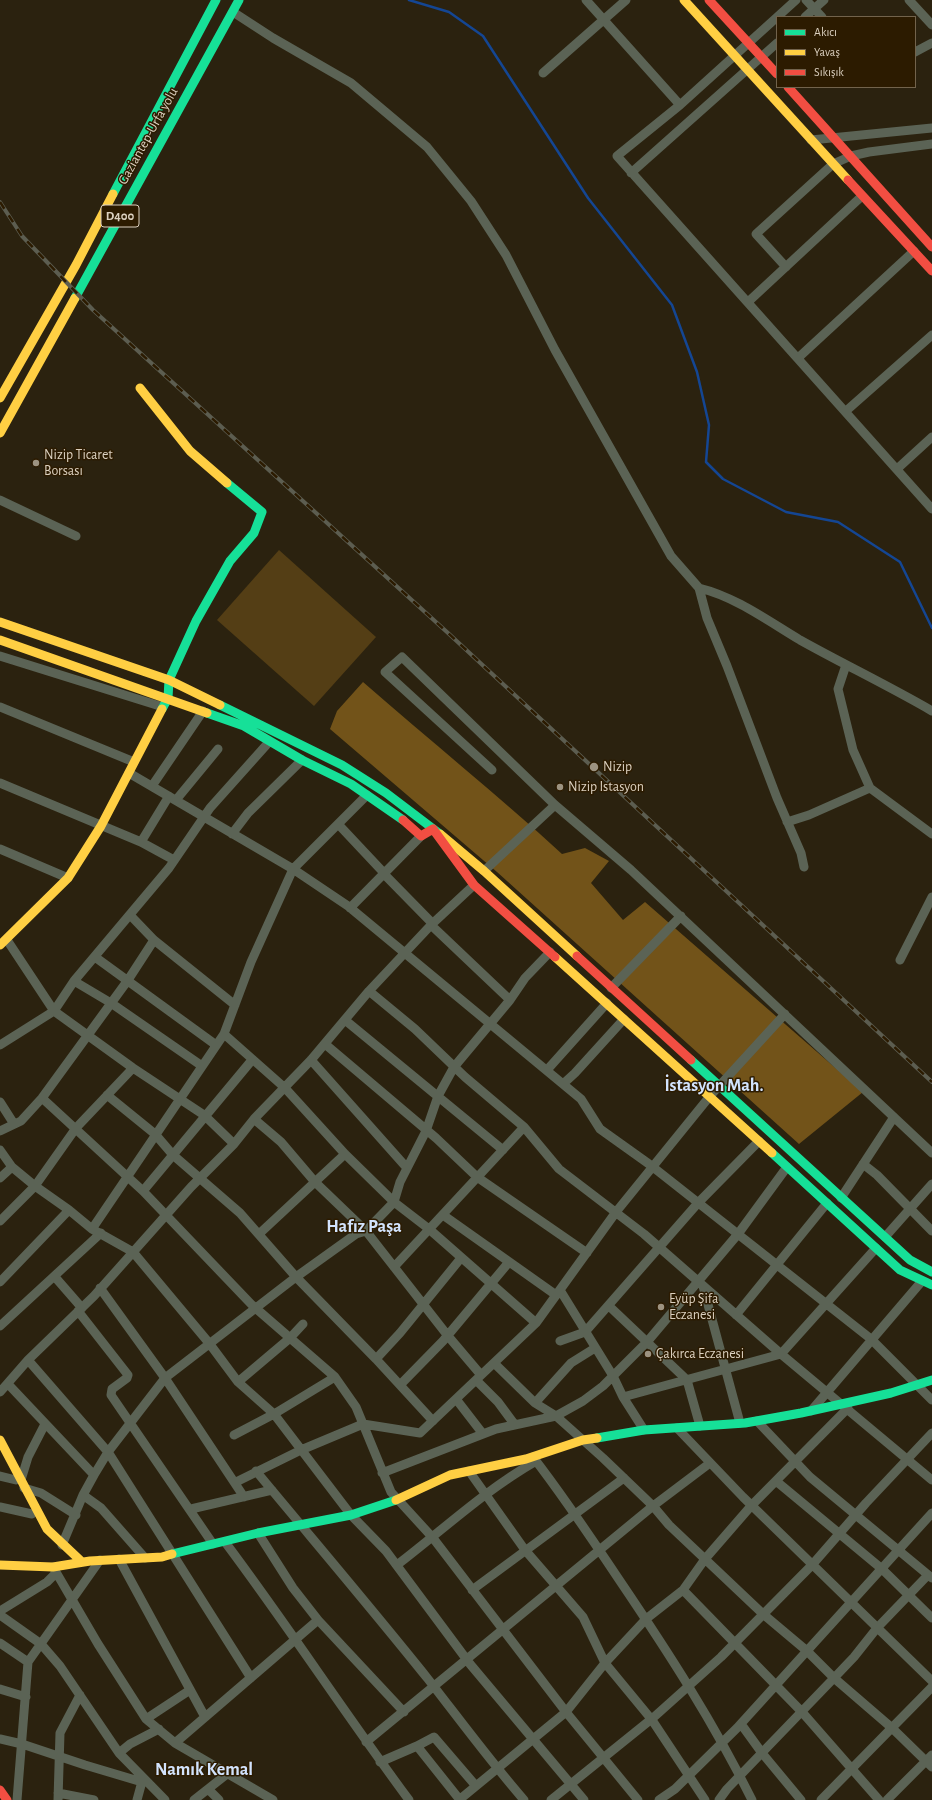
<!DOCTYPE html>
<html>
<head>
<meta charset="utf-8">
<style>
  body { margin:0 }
  #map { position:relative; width:932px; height:1800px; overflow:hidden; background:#2b220f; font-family:"Alegreya Sans",sans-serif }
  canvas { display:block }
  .legend { position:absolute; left:776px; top:16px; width:140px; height:72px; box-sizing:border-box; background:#2c1b00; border:1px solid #72634c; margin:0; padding:5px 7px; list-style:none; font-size:12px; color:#dbd0bf }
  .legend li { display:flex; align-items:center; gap:8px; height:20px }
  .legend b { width:20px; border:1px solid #72634c }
</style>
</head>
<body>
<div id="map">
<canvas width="932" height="1800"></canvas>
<ul class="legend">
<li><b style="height:5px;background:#16e098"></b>Akıcı</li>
<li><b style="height:5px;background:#ffcf43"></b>Yavaş</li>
<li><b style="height:5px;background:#f24e42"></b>Sıkışık</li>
</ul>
</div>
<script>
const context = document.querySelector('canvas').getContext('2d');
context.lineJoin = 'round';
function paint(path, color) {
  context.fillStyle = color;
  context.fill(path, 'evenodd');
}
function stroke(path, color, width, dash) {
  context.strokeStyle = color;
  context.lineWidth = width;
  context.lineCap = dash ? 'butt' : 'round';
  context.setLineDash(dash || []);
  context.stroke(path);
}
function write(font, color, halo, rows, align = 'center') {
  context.font = font + ' "Alegreya Sans",sans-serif';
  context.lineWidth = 3;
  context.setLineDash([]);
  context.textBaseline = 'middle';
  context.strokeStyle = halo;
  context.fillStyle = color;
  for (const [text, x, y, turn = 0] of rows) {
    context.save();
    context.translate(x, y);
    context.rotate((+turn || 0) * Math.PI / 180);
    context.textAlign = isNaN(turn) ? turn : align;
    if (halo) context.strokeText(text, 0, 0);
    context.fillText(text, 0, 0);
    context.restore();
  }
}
paint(new Path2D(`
  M279 550 376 637 314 706 217 620Z`), '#543e15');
paint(new Path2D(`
  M363 682C429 740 498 795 562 854L585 848 609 861 591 883 623 920 645 902 863 1092 799 1144 497 872 330 729 337 711Z`), '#725319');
stroke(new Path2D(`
  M409 0 449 12 483 36 588 198 672 305 697 372 709 425 706 462 723 479 786 512 838 522 900 562 932 628`), '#144693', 2.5);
stroke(new Path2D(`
  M586 0 680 105
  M796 0 680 105 617 156 932 509
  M806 0 822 17
  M909 0 932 25
  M233 12 273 38 351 83 427 147 471 201 506 255 555 350 671 556 699 588 707 618 727 666 777 798 801 853 804 867
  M805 17 824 0
  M915 52 932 43
  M543 73 626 0
  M811 140 932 128
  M631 173 777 43
  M786 267 756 234 833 164 851 156 869 152 932 144
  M748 302 862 196
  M798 358 914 251
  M846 411 932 335
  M897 469 932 437
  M0 500 76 536
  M699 588C736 597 768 621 800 640 843 664 889 686 932 711
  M0 656 163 707
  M846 665 838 689 853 750 870 788 932 834
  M0 707 134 762
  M492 770 385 672 402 657 555 805 631 870 932 1153
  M129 773 293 869 348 906 581 1099 600 1129 649 1164 871 1339 932 1400
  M0 783 141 842 174 860
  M152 786 203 711
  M176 800 218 749
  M787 822 809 815 870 788
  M338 824 384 873
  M232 834 248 813 302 760
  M141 842 169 796
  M0 849 68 878
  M484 871 555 805
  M384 874 433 924
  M350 908 421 836
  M130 915 154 940 235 1005
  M431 925 510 1000
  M7 940 54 1011 133 1068 204 1115 234 1144
  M95 957 216 1045
  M900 960 932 897
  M74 981 111 1003 202 1066
  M611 988 681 916
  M369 991 415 1029 465 1077 524 1127 559 1169 644 1234 781 1354 932 1480
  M345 1020 503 1150
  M224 1034 285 1088 345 1154 394 1202 429 1229 536 1323
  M325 1044 436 1138 477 1177 587 1253
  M0 1045 54 1011 74 981 169 868 210 808 269 742
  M311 1060 407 1168
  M547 1070 607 1003
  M563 1084 575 1073 624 1019
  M107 1095 155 1134 173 1155 240 1213 296 1277 376 1359 433 1421
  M42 1098 143 1191 252 1305 335 1377 356 1407 391 1492 433 1538 566 1712 638 1800
  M0 1102 14 1124
  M254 1119 281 1142 315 1182 366 1231 448 1336 481 1375
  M0 1131 21 1121 42 1098 128 980 154 940
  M0 1150 12 1167 35 1186 69 1210 92 1229 133 1252 209 1343 238 1382 274 1414 351 1515 386 1551 470 1664 584 1800
  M863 1164 877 1175 932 1231
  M0 1178 12 1167
  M143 1191 252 1060
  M841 1198 894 1117
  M443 1215 556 1295
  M0 1221 35 1186 76 1128 133 1068
  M92 1229 224 1034 251 962 293 869 367 795
  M259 1234 345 1154
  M885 1237 932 1184
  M394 1267 524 1127
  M55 1277 82 1308
  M0 1282 69 1210
  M703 1286 740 1423
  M100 1288 165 1378 244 1497
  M560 1290 613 1376 623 1397 644 1430
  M609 1306 687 1380 700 1426
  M78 1311 128 1375 127 1378 112 1389 111 1395 213 1544
  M736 1315 827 1203
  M0 1326 101 1233
  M560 1341 585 1332 698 1203 759 1141
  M376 1359 400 1333 461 1258
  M28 1360 108 1452 251 1678
  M494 1363 535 1403 556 1416 603 1458 653 1506 669 1525 763 1614 807 1651 834 1678 892 1728 932 1767
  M476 1380 498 1402 515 1425
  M238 1382 290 1338 303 1324
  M8 1384 94 1475
  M400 1385 443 1341 509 1262
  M0 1392 28 1360 94 1296 191 1187 234 1144 254 1119 311 1060 369 991 431 925 474 885
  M623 1397 781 1354 876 1248
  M456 1399 483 1434
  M535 1403 571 1363 595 1348
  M811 1411 922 1281
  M757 1421 810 1477 932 1578
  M677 1428 743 1497 932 1681
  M234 1435 274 1414 335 1377
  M533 1457C564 1497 592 1539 620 1581 668 1652 714 1723 752 1800
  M256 1471C314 1541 372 1609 428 1679 460 1720 490 1761 524 1800
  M469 1471 525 1550 583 1617 605 1663 652 1720 705 1800
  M382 1473 496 1429 556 1416 583 1401 603 1386 647 1342 738 1234 787 1167
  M0 1476 16 1480
  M21 1480 28 1457 45 1424
  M776 1481 882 1569 932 1618
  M236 1482 301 1450 363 1424 420 1433 536 1323 616 1212 710 1096 785 1014
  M24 1488 41 1493 76 1515
  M83 1495 101 1508 145 1558
  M0 1507 32 1514
  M191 1509 272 1490
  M258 1533 293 1588 318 1620 404 1712
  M225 1542C288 1626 346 1715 409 1800
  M62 1545 83 1495 94 1475 108 1452 165 1378 296 1277 356 1234 366 1231 394 1202 400 1182 426 1131 438 1096 454 1067 510 1000 525 978 550 952
  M119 1559 205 1717
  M397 1565C444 1529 484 1491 536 1461
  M53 1567 98 1644 146 1719 175 1743 273 1800
  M472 1590 624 1478
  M683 1590 802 1712 879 1800
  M0 1611 47 1582 56 1573
  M0 1615 41 1644 60 1666 119 1753 165 1800
  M0 1643 28 1662
  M0 1689 26 1697
  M146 1719 190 1690
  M741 1724 762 1753 801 1800
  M0 1739 22 1744 85 1765 142 1782
  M366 1742 653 1506 710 1463
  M175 1743 318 1620
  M417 1746 434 1737 476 1786
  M119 1753 130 1744 159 1729
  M380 1762 417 1746 460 1800
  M208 1789 219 1800
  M58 1793 94 1800
  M17 1800 28 1662 100 1560
  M58 1800 60 1733 80 1695
  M137 1800 143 1778
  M194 1800 227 1774
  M459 1800 566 1712 605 1663 646 1619 683 1590 705 1559 751 1506 848 1408
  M551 1800 654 1717 721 1657 812 1565 866 1503 932 1433
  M659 1800 675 1789 737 1728 932 1513
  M719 1800 727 1789 834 1678 854 1657 877 1628 928 1575
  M821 1800 932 1687
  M887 1800 932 1755`), '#5b6355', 9);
stroke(new Path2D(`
  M113 194 216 0
  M75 298 239 0
  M220 705 342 765 386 793 440 834
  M162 709 168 698 169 680 196 621 230 561 254 533 262 512 227 483
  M207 713 244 726 302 760 351 784 403 820
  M691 1060 910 1260 932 1272
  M772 1153 900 1270 932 1285
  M597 1438 644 1430 745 1423 801 1413 891 1393 932 1380
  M172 1554 258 1533 351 1515 396 1500`), '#16e098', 9);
stroke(new Path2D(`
  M684 0 848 180
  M140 388 190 451 227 483
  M0 398 76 265 113 194
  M0 433 75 298
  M0 622 169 680 220 705
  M0 640 207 713
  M440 834 484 871 577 956
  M0 945 68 878 101 826 162 709
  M555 957 772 1153
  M0 1440 47 1529 82 1562
  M396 1500 450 1475 526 1459 583 1440 597 1438
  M0 1565 53 1567 90 1561 162 1557 172 1554`), '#ffcf43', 9);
stroke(new Path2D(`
  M709 0 777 74
  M788 87 932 247
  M848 180 932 271
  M403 820 421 836 433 829 474 885 555 957
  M577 956 691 1060
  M0 1790 7 1800`), '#f24e42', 9);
const rail = new Path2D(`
  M0 202 22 236 93 310 448 633 932 1082`);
stroke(rail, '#5c5d50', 4);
stroke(rail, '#2c1b00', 2.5, [8]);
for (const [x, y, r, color] of [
  [36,463,4,"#9d9381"],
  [594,767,5,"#9d9381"],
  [560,787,4,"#9d9381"],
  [661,1307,4,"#9d9381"],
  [648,1354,4,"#9d9381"]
]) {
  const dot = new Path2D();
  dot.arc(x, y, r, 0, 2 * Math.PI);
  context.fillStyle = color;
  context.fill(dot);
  stroke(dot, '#2c1b00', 1.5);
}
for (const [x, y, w] of [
  [120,216,38]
]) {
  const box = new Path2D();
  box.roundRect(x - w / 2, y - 11, w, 22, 3);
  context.fillStyle = '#2c1b00';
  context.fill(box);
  stroke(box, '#dbd0bf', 1);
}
write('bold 13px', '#dbd0bf', null, [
  ["D400",120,216]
]);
write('14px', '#dbd0bf', '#2c1b00', [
  ["Gaziantep-Urfa yolu",148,136,-61]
]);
write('14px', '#dbd0bf', '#2c1b00', [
  ["Nizip Ticaret",44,455],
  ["Borsası",44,471],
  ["Nizip",603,767],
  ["Nizip Istasyon",568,787],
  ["Eyüp Şifa",669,1299],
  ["Eczanesi",669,1315],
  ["Çakırca Eczanesi",656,1354]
], 'left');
write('bold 18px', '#d2e3fd', '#2c1b00', [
  ["İstasyon Mah.",714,1086],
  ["Hafız Paşa",364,1227],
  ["Namık Kemal",204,1770]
]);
</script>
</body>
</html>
